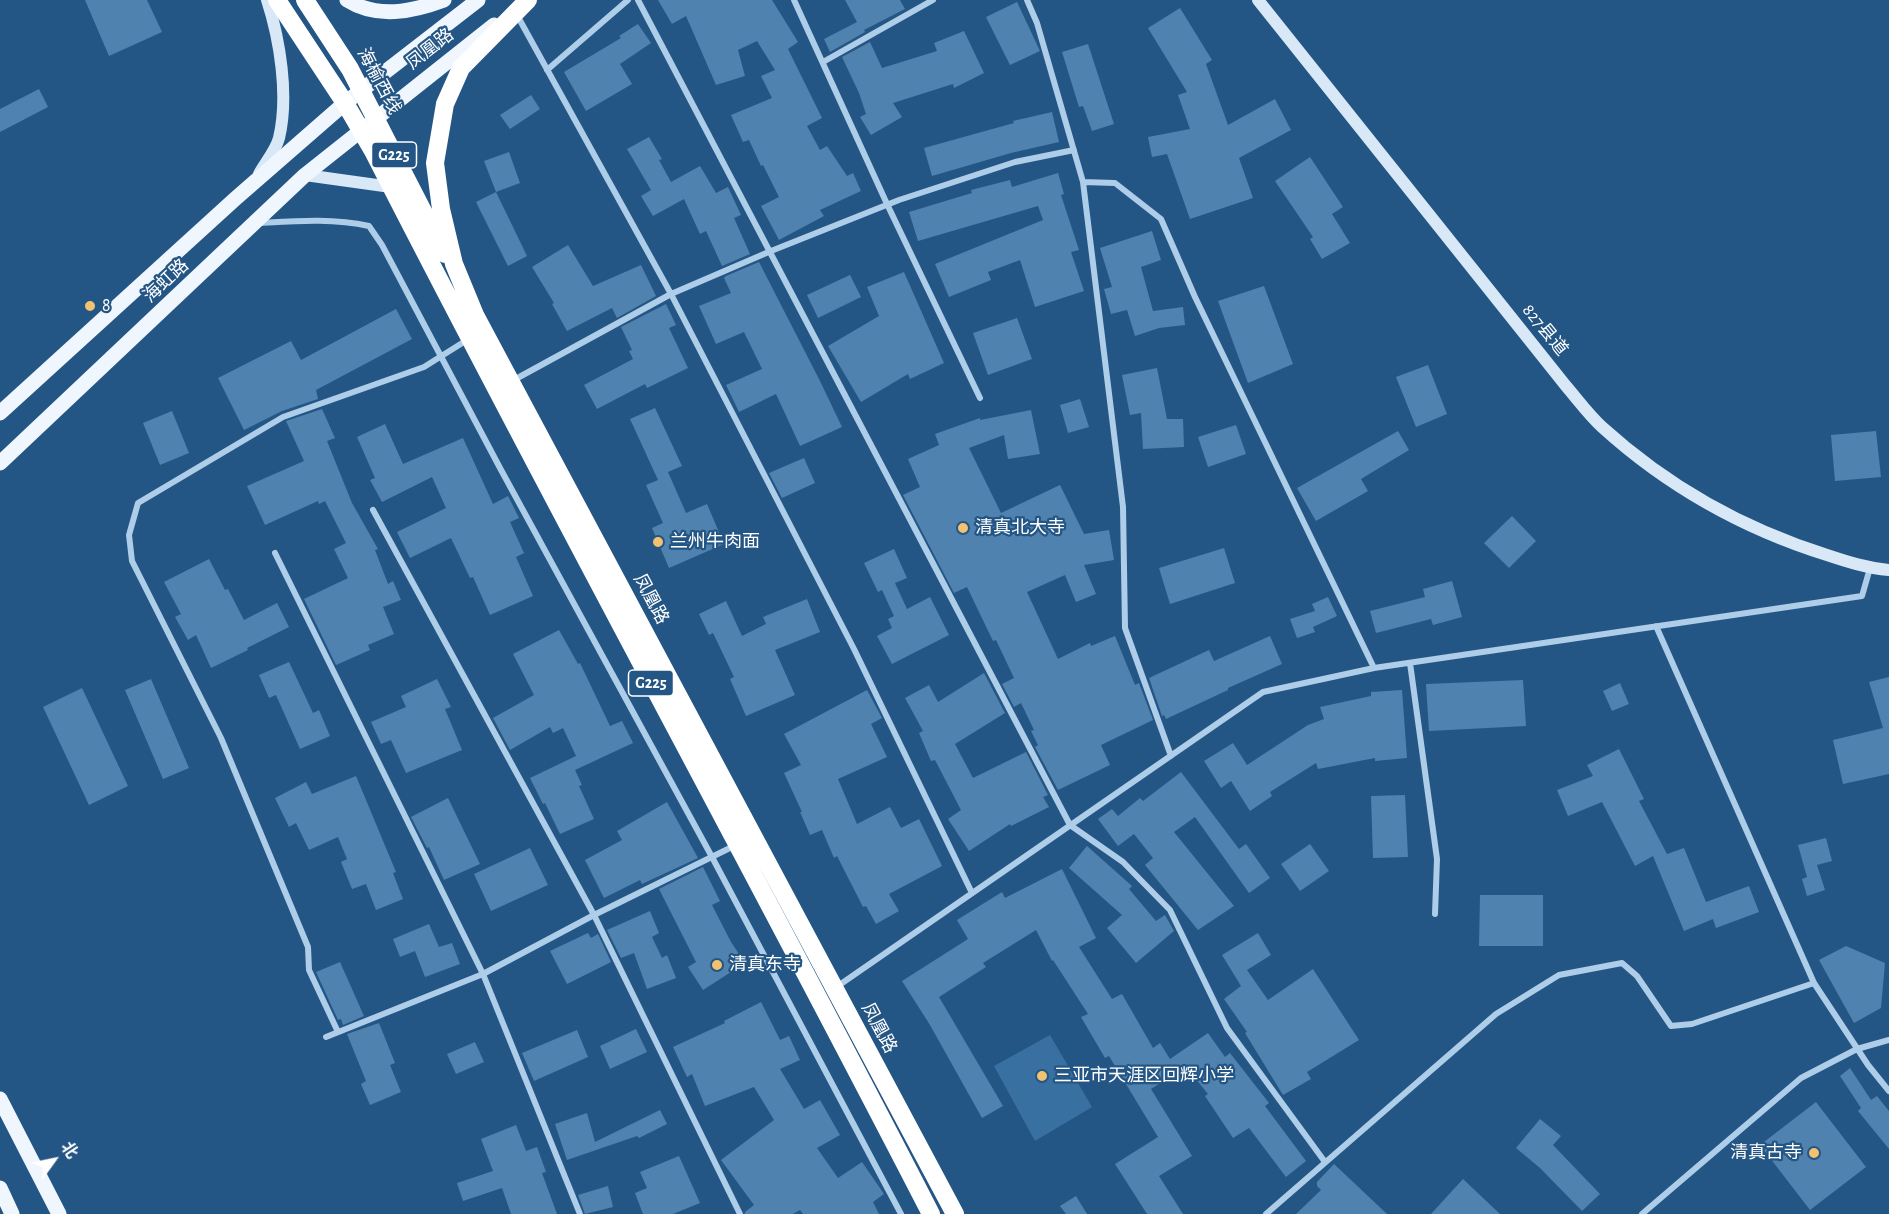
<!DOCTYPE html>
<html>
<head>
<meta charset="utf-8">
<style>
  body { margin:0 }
  #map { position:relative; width:1889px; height:1214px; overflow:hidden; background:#245685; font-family:"Alegreya Sans","Noto Sans SC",sans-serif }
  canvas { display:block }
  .north { position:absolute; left:24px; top:1130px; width:60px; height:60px; -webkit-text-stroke:4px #245685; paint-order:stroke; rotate:57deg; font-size:16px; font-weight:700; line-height:24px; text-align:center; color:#fff }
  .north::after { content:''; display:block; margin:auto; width:21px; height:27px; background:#fff; clip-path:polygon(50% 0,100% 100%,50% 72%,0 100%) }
</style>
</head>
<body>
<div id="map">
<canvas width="1889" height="1214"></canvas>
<div class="north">北</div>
</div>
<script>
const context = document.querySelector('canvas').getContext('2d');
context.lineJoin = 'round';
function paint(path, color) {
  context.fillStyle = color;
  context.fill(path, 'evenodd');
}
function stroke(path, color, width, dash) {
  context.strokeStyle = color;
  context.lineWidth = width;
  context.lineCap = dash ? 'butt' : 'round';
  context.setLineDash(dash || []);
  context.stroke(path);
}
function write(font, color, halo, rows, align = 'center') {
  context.font = font + ' "Alegreya Sans","Noto Sans SC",sans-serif';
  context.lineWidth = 4.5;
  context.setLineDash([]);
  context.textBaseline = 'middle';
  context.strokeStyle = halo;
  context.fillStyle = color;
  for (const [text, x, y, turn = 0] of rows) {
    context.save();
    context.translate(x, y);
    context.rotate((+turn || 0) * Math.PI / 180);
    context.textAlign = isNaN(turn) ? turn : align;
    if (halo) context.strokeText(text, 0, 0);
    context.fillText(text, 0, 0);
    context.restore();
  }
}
paint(new Path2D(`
  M1050 1035 1092 1107 1035 1141 994 1066Z`), '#3870a1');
paint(new Path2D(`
  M85 0H147L162 32 109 56Z
  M658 0H772L798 42 788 49 822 118 807 126 820 150 827 146 847 176 853 173 861 191 820 210 824 216 779 240 761 206 779 197 763 165 761 166 749 140 743 142 731 115 772 98 761 76 775 70 757 41 738 50 745 76 716 85 686 16 672 24Z
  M845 0H900L905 9 864 30 865 32 830 52 824 39 857 22Z
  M1017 2 1040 51 1010 65 986 17Z
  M1180 8 1212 60 1206 64 1228 125 1275 99 1291 130 1239 158 1253 198 1190 219 1167 154 1152 157 1148 137 1190 129 1178 95 1187 92 1148 28Z
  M638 24 651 43 620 64 632 84 586 111 564 72 621 38 619 36Z
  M964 31 984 73 954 88 953 84 893 103 902 117 871 135 860 117 866 114 859 93 842 57 870 42 882 68 937 51 934 43Z
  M1088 44 1114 124 1092 131 1083 106 1079 107 1062 52Z
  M39 89 48 107 0 132V109Z
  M531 95 540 109 510 129 500 115Z
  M1052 112 1059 142 1011 153 932 176 924 148 1014 123 1013 121Z
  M649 137 662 159 659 160 671 182 700 166 716 193 728 187 741 215 734 218 750 254 722 266 706 231 700 234 684 199 653 216 641 196 651 190 627 149Z
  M509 152 520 183 496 192 484 161Z
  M1310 157 1343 207 1332 214 1350 243 1322 259 1310 239 1313 237 1275 181Z
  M1058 173 1064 194 1061 195 1079 250 1071 252 1084 291 1035 307 1020 260 988 272 991 280 949 297 935 264 1043 220 1038 206 918 241 909 212 972 193 971 190 1010 180 1012 187Z
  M496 192 527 256 508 266 476 202Z
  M1152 231 1161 260 1141 267 1153 311 1183 307 1185 325 1159 328 1135 336 1127 310 1111 314 1104 289 1112 287 1100 248Z
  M568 245 593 286 641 265 656 296 617 318 612 308 567 331 552 304 554 303 532 267Z
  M759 262 820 381 842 427 800 446 776 394 739 412 726 385 762 369 744 332 716 344 699 306 731 293 724 278 726 276Z
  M904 272 944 363 910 379 908 374 861 402 828 346 879 316 867 287Z
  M850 275 861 297 818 318 807 295Z
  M1264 286 1293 364 1248 383 1218 301Z
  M666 304 676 325 669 328 688 368 647 388 645 384 597 409 584 385 633 359 629 351 632 350 621 327Z
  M396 309 412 339 316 390 318 399 282 411 244 430 218 378 291 341 301 360Z
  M1017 318 1032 359 988 375 973 333Z
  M1428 365 1447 414 1416 427 1396 377Z
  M1157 368 1167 419H1183L1184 447 1143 449 1141 413 1130 415 1122 375Z
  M1080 399 1089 427 1068 433 1060 405Z
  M655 408 682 466 668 472 686 513 707 504 724 544 669 568 652 528 663 523 646 485 658 480 630 419Z
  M322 409 335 438 327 441 352 503 378 549 375 550 388 584 393 581 401 600 383 607 394 634 368 645 370 650 336 665 304 599 348 578 334 549 346 543 325 501 319 504 318 501 265 525 247 486 304 461 286 421Z
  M1031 410 1040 454 1008 459 1004 435 969 448 1001 513 1060 485 1084 534 1109 530 1114 560 1084 565 1096 594 1076 602 1065 575 1027 592 1058 659 1090 643 1091 646 1115 636 1135 685 1139 683 1153 720 1101 745 1110 765 1058 790 1035 747 1038 745 1031 731 1034 730 1021 703 1014 707 1002 684 1014 678 996 640 993 641 967 587 954 593 903 495 920 487 908 459 939 445 935 434 980 418V420Z
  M172 411 189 453 160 465 143 423Z
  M385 424 403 464 463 438 493 504 508 496 519 518 510 522 524 553 516 557 533 596 490 615 473 577 470 578 451 538 410 558 397 532 446 508 432 477 382 502 370 480 375 478 357 437Z
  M1236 425 1246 454 1208 467 1198 437Z
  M1398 431 1409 450 1361 479 1368 491 1316 521 1297 488Z
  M1876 431 1881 477 1835 481 1831 435Z
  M804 458 815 483 782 498 769 473Z
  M1512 516 1536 541 1509 568 1484 543Z
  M1224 548 1235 583 1170 604 1159 568Z
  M894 549 907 578 895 583 907 609 930 597 949 635 892 664 877 636 892 628 888 619 894 616 882 590 878 592 864 563Z
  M209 559 225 590 228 589 244 620 277 603 289 627 247 648 248 650 211 668 196 635 188 640 175 617 181 614 164 582Z
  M1452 581 1462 617 1433 625 1431 619 1376 633 1370 611 1425 597 1423 589Z
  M1328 597 1337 616 1313 627 1315 632 1297 638 1290 619 1315 611 1312 604Z
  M807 599 820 632 775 650 795 695 746 716 730 679 734 677 713 633 709 635 699 614 726 601 742 636 766 624 763 617Z
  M559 630 578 664 580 663 610 726 622 721 633 743 575 770 582 785 579 786 594 819 560 834 545 803 543 804 530 778 576 756 563 728 553 733 550 727 510 750 493 718 534 695 513 654Z
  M1270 636 1282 664 1228 688V690L1166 719 1164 715 1162 716 1149 678 1209 650 1214 661Z
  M289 662 313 713 319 710 330 736 300 749 276 695 269 698 259 675Z
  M984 673 1005 713 955 744 973 778 1026 752 1048 795 1043 797 1049 807 1011 826 1010 824 969 851 948 819 961 810 935 760 931 761 919 733 923 731 905 698 929 685 938 702Z
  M1889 677V774L1843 784 1833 740 1883 728 1869 682Z
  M151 679 189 768 163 779 125 690Z
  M437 679 451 707 445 709 462 750 406 773 391 740 381 744 371 722 406 707 401 696Z
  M1523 680 1526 726 1429 731 1426 684Z
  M1620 683 1629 704 1612 711 1603 691Z
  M82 688 128 786 89 805 43 707Z
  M867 690 882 718 871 724 887 757 838 779 857 824 890 807 901 828 919 819 942 866 889 894 899 911 876 924 866 906 863 907 837 856 834 858 822 830 810 835 800 812H802L784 773 801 765 784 734Z
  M1402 690 1407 758 1375 761V758L1318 769 1316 763 1270 792 1272 796 1250 811 1231 781 1221 788 1204 761 1233 743 1247 765 1308 725 1324 719 1320 707 1371 696V692Z
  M1619 749 1644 799 1639 801 1667 854 1684 848 1706 902 1749 886 1759 912 1716 928 1713 919 1684 931 1653 856 1635 866 1602 802 1568 816 1557 790 1593 776 1587 765Z
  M1181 772 1239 849 1246 844 1270 878 1249 893 1195 817 1174 832 1234 906 1198 930 1145 865 1153 858 1134 834 1118 846 1098 819 1112 809 1118 816 1140 798 1143 801Z
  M356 776 396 872 393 873 403 899 376 910 366 884 352 889 341 862 347 859 338 837 309 850 296 823 289 827 275 798 306 782 312 794Z
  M1405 795 1408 857 1373 858 1371 796Z
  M448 798 480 864 444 880 429 847 427 848 411 817Z
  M667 802 698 858 642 884 640 880 604 898 585 860 622 840 617 831Z
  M1826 838 1832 861 1817 865 1825 890 1807 896 1802 879 1807 877 1798 845Z
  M1310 844 1329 871 1300 891 1281 864Z
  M1087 846 1132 886 1129 889 1156 921 1165 915 1174 931 1136 963 1107 928 1122 915 1069 868Z
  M530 848 548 885 491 911 474 874Z
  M703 867 720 901 712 905 731 942 745 963 703 990 688 967 696 962 659 889Z
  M1062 869 1096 938 1079 947 1112 999 1122 994 1153 1048 1160 1043 1170 1059 1208 1033 1225 1057 1230 1053 1269 1103 1265 1106 1306 1161 1286 1177 1249 1128 1233 1138 1205 1096 1208 1094 1186 1067 1151 1089 1192 1156 1159 1176 1183 1214H1147L1115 1164 1158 1137 1109 1056 1105 1058 1081 1017 1088 1014 1053 960 1052 961 1036 930 983 963 986 967 939 997 1003 1106 982 1118 930 1025 902 981 968 939 957 920 1002 892 1005 898Z
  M1480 895H1543V946H1479Z
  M650 911 659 933 652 937 662 958 667 955 676 978 647 989 634 953 621 958 607 930Z
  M429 924 439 947 452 943 460 964 425 977 415 951 400 957 393 939Z
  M588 933 591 938 598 934 611 962 567 984 550 951Z
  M1258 933 1271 955 1247 970 1268 1000 1313 969 1359 1040 1307 1072 1311 1079 1283 1095 1245 1033 1247 1032 1224 999 1241 986 1222 955Z
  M1846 946 1885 963 1881 1008 1854 1023 1819 960Z
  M340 962 364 1016 343 1025 341 1019 338 1020 316 972Z
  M761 1002 780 1040 789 1036 800 1060 780 1069 804 1109 820 1100 840 1135 817 1148 838 1178 862 1162 884 1194 873 1202 879 1214H803L800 1210 793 1214H745V1212L754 1205 721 1160 774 1120 754 1087 705 1106 692 1074 687 1077 673 1047 725 1023 724 1021Z
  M379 1023 395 1063 390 1065 401 1092 370 1105 361 1084 366 1081 347 1034Z
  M636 1029 647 1052 610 1069 600 1046Z
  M577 1030 588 1057 534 1081 522 1053Z
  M475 1042 484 1062 456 1074 447 1054Z
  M1850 1068 1871 1100 1877 1096 1889 1111V1149L1858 1111 1861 1108 1840 1076Z
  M1816 1102 1866 1167 1810 1210 1760 1145Z
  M660 1110 667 1124 639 1138 637 1136 567 1160 555 1124 587 1113 595 1142Z
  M1540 1119 1561 1136 1553 1145 1600 1194 1582 1211 1540 1168 1516 1148Z
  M516 1125 526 1151 537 1147 546 1172 542 1173 557 1214H511L502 1188 463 1201 457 1183 493 1171 481 1139Z
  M679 1156 700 1203 673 1214H643L635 1193 647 1188 640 1172Z
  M1334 1164 1387 1214H1296L1321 1190 1317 1186V1182Z
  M1463 1179 1500 1214H1431Z
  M608 1186 613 1207 585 1214 578 1195Z
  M1076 1196 1087 1214H1066L1060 1206Z`), '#5082af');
stroke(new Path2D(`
  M638 0 1070 825 1123 862 1170 910 1227 1028 1325 1162
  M794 0 887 204 980 398
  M1027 0 1037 23 1083 182 1123 507 1125 628 1171 756
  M517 15 671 294 854 649 972 893
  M823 62 933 0
  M547 70 628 0
  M1083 182 1115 183 1161 219 1195 297 1374 668
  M259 223C296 221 332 218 369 226L382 245 500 468 712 857 901 1214
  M512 381 671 294 771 251 899 200 1015 162 1074 150
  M373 510 594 915 740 1214
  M275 553 483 974 580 1214
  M1656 626 1814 983 1868 1065 1889 1091
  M1410 663 1437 859 1435 914
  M835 988 1263 692 1374 668 1862 596 1870 568
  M338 1032 309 970 308 947 221 738 132 561 129 535 138 503 283 417 424 367 467 340
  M326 1037 483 974 594 915 736 845
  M1266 1214 1496 1014 1559 975 1622 963 1637 976 1671 1026 1692 1024 1814 983
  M1642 1214 1801 1078 1857 1049 1889 1040`), '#adcde8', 6);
stroke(new Path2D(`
  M1258 0 1566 386C1578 400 1589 415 1602 427 1667 486 1744 529 1827 555 1848 562 1867 568 1889 570
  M259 174C265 163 276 150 279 138 289 96 280 40 267 0
  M305 175 391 187`), '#d8e8f7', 12);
stroke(new Path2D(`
  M347 0C377 19 412 12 444 0
  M0 413 235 199 345 103 478 0
  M0 463 305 175 494 25
  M0 1099 59 1214
  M0 1188 12 1214`), '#f0f6fe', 15);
stroke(new Path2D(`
  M277 0 345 103 373 151C555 508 748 858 931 1214
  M305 0 350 69 445 254
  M528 0 461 68 445 104 435 163 441 209 454 264 475 315 955 1214`), '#fff', 18);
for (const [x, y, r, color] of [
  [90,306,6,"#f3c271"],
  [963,528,6,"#f3c271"],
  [658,542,6,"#f3c271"],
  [717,965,6,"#f3c271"],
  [1042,1076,6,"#f3c271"],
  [1814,1153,6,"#f3c271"]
]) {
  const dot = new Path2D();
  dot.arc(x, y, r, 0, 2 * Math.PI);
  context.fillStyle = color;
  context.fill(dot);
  stroke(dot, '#245685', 2);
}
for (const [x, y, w] of [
  [394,155,45],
  [651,683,45]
]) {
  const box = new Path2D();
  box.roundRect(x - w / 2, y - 13, w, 26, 4.5);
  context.fillStyle = '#245685';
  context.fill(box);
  stroke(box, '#fff', 1.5);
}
write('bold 16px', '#fff', null, [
  ["G225",394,155],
  ["G225",651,683]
]);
write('18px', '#fff', '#245685', [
  ["凤凰路",430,49,-38],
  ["海榆西线",379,81,62],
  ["海虹路",166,281,-43],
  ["827县道",1545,330,51],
  ["凤凰路",651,599,62],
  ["凤凰路",879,1028,62]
]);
write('18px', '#fff', '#245685', [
  ["8",102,306],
  ["清真北大寺",975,528],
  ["兰州牛肉面",670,542],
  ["清真东寺",729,965],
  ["三亚市天涯区回辉小学",1054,1076],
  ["清真古寺",1802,1153,"right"]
], 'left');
</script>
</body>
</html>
